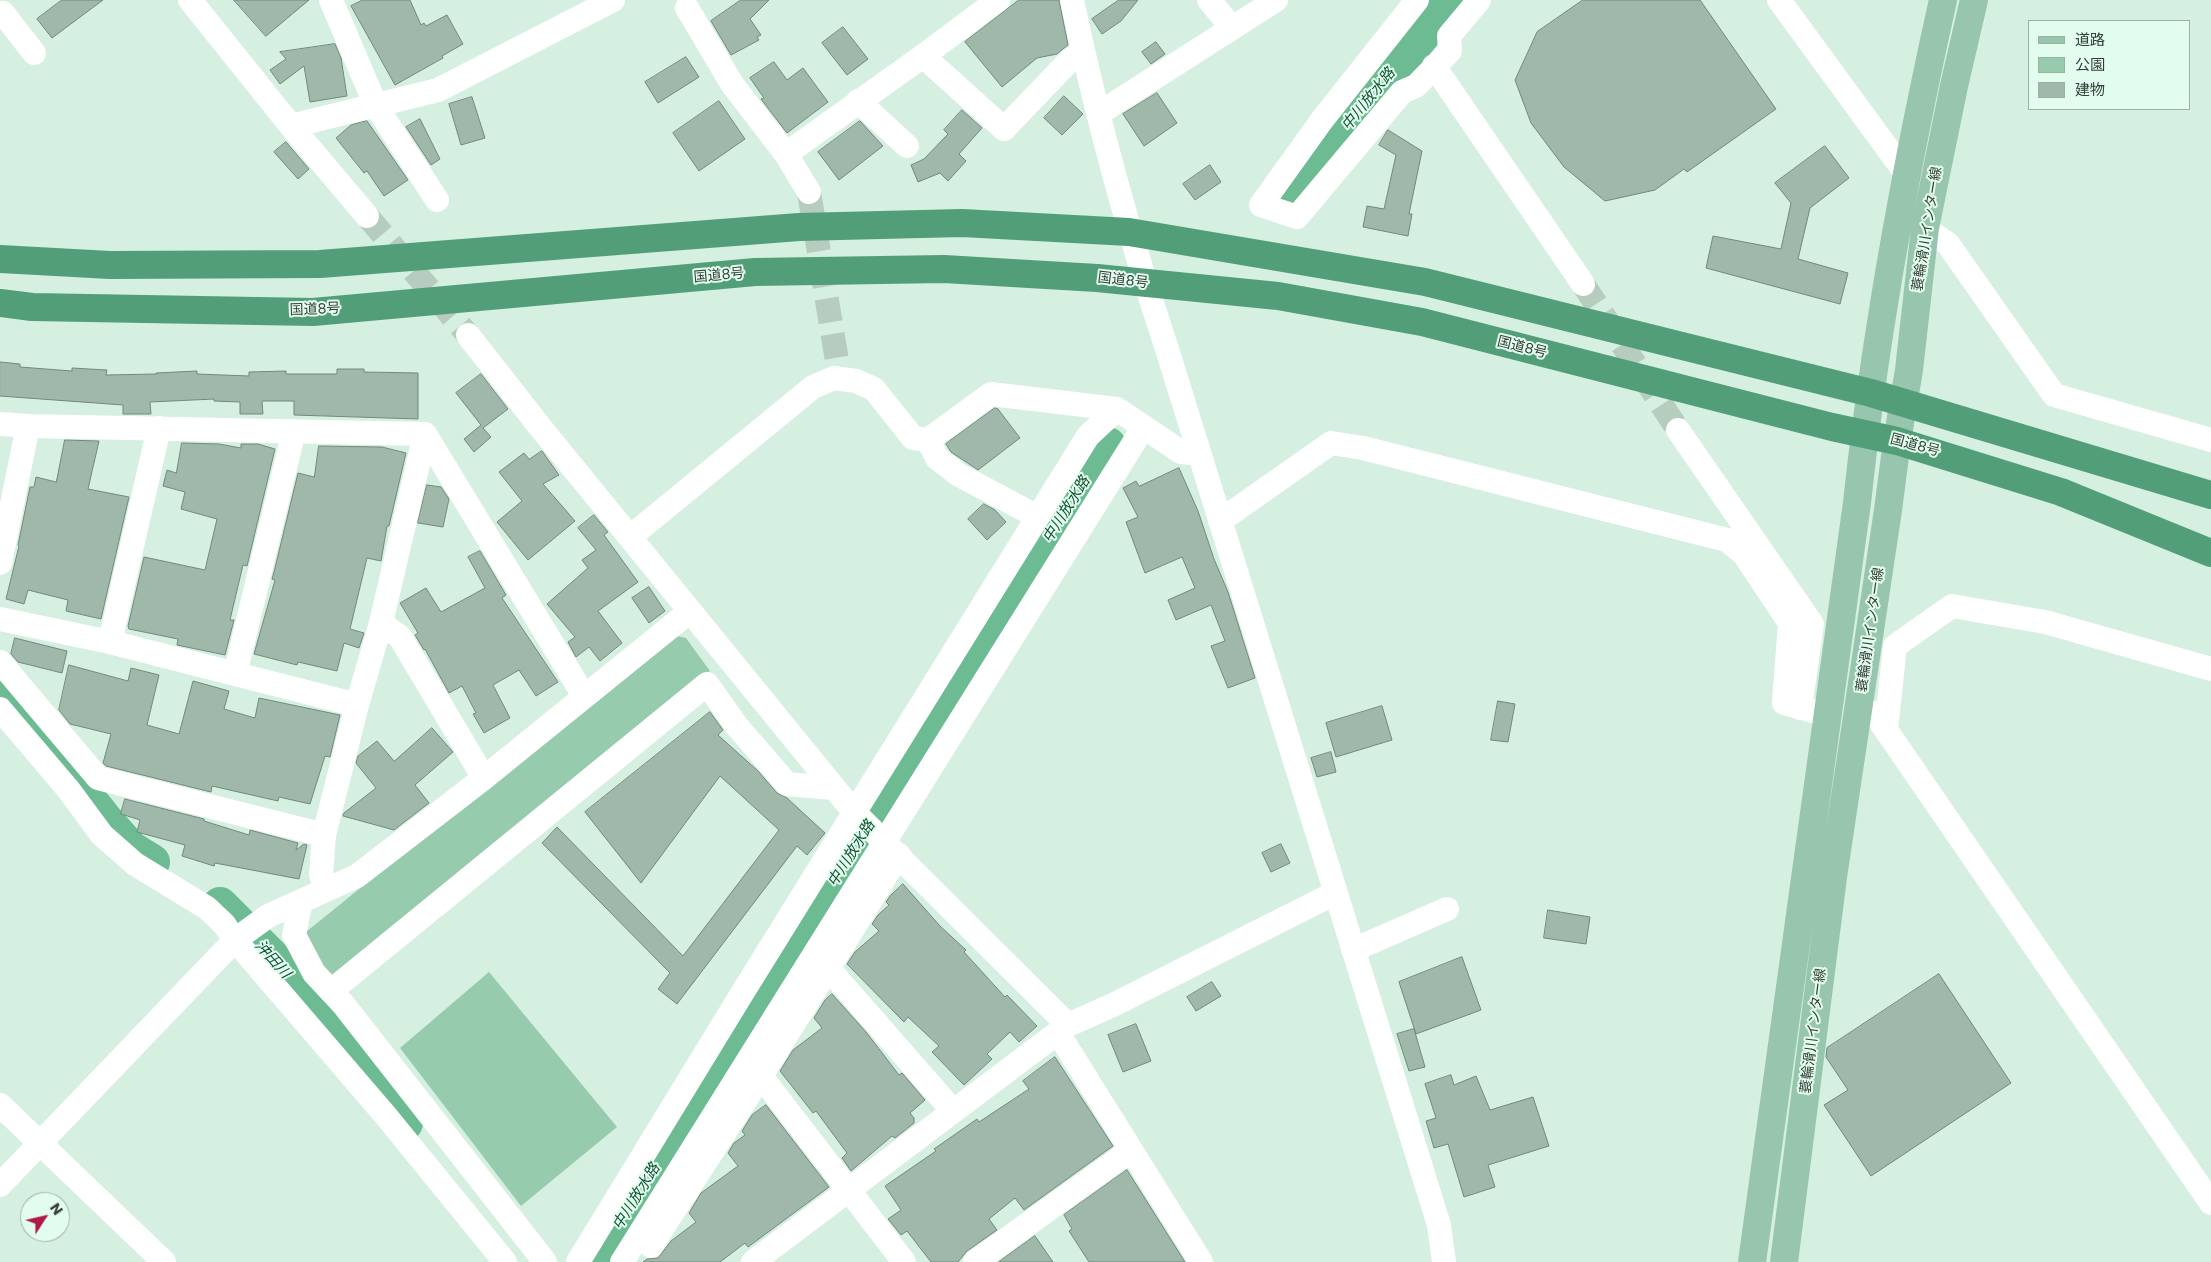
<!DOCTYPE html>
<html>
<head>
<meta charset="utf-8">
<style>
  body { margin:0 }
  #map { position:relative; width:2211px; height:1262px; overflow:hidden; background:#d5efe0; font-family:Poppins,"Noto Sans JP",sans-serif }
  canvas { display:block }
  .legend { position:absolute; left:2028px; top:20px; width:162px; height:90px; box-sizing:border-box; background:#e2fded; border:1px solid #9cb1a5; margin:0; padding:6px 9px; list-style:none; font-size:15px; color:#343e38 }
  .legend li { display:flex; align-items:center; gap:10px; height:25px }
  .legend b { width:25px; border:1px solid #9cb1a5 }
  .north { position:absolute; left:20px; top:1192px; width:50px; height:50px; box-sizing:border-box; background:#e2fded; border:1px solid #9cb1a5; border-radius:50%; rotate:55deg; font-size:14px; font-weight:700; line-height:20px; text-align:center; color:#343e38 }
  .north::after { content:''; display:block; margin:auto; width:18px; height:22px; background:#ad1a48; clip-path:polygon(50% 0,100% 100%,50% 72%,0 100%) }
</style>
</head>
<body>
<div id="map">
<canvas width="2211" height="1262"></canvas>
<ul class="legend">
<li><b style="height:6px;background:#97c5ae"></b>道路</li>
<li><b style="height:14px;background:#97cbae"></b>公園</li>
<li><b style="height:14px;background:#9fb8a9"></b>建物</li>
</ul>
<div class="north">N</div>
</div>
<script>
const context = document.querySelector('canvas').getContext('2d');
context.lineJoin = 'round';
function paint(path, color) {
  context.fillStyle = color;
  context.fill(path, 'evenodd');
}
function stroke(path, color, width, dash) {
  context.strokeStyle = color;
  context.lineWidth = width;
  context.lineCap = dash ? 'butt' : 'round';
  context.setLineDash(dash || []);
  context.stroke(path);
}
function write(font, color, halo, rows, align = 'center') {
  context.font = font + ' Poppins,"Noto Sans JP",sans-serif';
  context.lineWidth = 4;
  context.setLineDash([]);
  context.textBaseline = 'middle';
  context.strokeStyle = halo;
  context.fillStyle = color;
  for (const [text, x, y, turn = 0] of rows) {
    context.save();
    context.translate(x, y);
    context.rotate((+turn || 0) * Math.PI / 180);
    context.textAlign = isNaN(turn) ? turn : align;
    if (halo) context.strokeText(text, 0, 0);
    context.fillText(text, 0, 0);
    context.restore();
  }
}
paint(new Path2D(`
  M673 635 686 638 710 671 329 979 301 936Z
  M489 972 617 1127 521 1206 400 1048Z`), '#97cbae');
stroke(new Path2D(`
  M1287 199 1451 0
  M0 688 106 821 131 849 152 862
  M220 905 272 957 405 1123
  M596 1262 1108 445`), '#6cbb92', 36);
const building = new Path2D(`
  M62 0H103L52 38 37 19Z
  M234 0H309L266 36Z
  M363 0H410L421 25 424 23 426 26 447 15 463 44 442 56 443 58 395 85 351 6Z
  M741 0H769L750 19 761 35 757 37 759 40 731 55 711 21Z
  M1019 0H1059L1068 45 1057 54 1037 58 1002 87 965 42Z
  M1119 0H1138L1121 21 1102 34 1092 19Z
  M1583 0H1700L1776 109 1687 172 1684 169 1655 190 1605 201 1564 167 1531 123 1515 80 1537 32Z
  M843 27 868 59 847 75 822 43Z
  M1156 42 1165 54 1151 64 1142 52Z
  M335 44 341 58 347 96 310 102 304 66 280 84 270 70 286 59 280 52Z
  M686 57 699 77 658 103 645 82Z
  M774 62 787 80 803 68 828 102 787 133 761 99 764 98 750 78Z
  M1157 93 1177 123 1144 146 1123 114Z
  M1064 96 1083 114 1062 135 1044 118Z
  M472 97 485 138 461 145 449 104Z
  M719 101 745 139 699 171 673 133Z
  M962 110 982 128 959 154 966 161 948 181 940 173 918 182 911 165 924 159 948 134 944 130Z
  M420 119 440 159 431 165 406 127Z
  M367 121 408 180 384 196 367 171 364 173 336 138 351 125Z
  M860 121 883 146 839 180 818 152Z
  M1388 130 1422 151 1409 214H1412L1408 236 1363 227 1367 206 1384 209 1396 155 1379 145Z
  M286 142 309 169 298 179 274 152Z
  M1825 146 1849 178 1810 208 1798 259 1848 273 1840 304 1706 268 1713 236 1781 249 1791 203 1775 183Z
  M1210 165 1221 182 1195 200 1183 184Z
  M0 362 20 364V367L72 371V368L107 370 106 375 156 374V373L197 371V374L249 376V372L286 371V374H337V369H364V372L418 373V419L294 415V401H262L263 414H240V402L214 401V399L150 402 151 414H123V405L0 396Z
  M481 374 508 409 483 428 491 437 474 452 464 439 481 425 456 393Z
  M995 408 998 409 1020 438 978 470 951 452 946 444Z
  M65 440 99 441 88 489 129 497 101 619 66 611 68 600 28 590 24 604 6 599 19 546 18 545 30 487H34L36 477 56 482Z
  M182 443 219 444 241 448V444H258L275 449 247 566 243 565 230 620H234L225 655 177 645 178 639 129 629 128 626 144 557 205 570 217 519 181 509 185 492 163 486 167 470 176 473Z
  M319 446 382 447 406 453 389 526H387L381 561 367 558 350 629 364 633 359 648 344 643 337 671 298 662 297 665 254 654 275 580 272 579 274 572 298 473 314 477Z
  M542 451 559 475 543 484 575 521 528 560 497 522 522 501 499 472 524 453 529 459Z
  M1179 468 1198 511 1214 559 1228 592 1255 678 1228 688 1211 646 1225 641 1211 605 1176 620 1168 600 1195 588 1182 557 1145 573 1126 522 1138 517 1123 488 1136 481 1139 486Z
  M427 485 441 487 449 499 443 527 418 523Z
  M984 504 995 510 1006 522 987 540 968 519Z
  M594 515 608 532 604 535 638 582 598 611 622 643 600 661 589 647 576 657 568 642 575 637 547 604 588 568 582 560 596 550 578 528Z
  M480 551 506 595 502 598 558 682 536 696 519 670 493 685 510 718 484 733 473 714 476 713 462 686 449 693 425 649 424 650 415 635 418 633 400 603 426 588 441 612 485 588 468 557Z
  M649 587 665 611 649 623 632 598Z
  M15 638 67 651 62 673 18 662 11 654Z
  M69 665 128 681 131 668 159 675 147 725 179 734 193 681 229 691 224 709 255 718 259 698 340 715 330 757 325 756 310 804 279 797 278 801 212 786 211 792 106 766 103 763 111 734 70 724 59 710Z
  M1498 701 1515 704 1508 742 1491 740Z
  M1382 706 1392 740 1336 757 1326 723Z
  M710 712 723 730 718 735 758 771 777 793 787 798 825 833 807 855 797 846 677 1004 658 989 670 973 542 843 557 827 683 956 779 830 720 776 641 883 585 812Z
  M432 728 453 752 415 785 429 803 394 830 343 816 344 813 376 788 356 763 358 756 377 741 394 761Z
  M1331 752 1336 772 1317 777 1311 758Z
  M125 799 204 819V821L249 835 250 830 298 843 296 850 304 844 307 845 299 879 215 863 214 866 182 856 185 845 137 832 140 820 121 814Z
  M1281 844 1290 863 1271 872 1262 853Z
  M903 884 940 926 966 950 964 952 1005 997 1007 995 1037 1026 1019 1042 1010 1032 987 1054 992 1059 964 1085 932 1052 939 1046 908 1017 904 1022 847 964 855 952 879 931 872 924 878 915 889 905 886 902 890 896Z
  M1548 910 1590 917 1586 944 1544 938Z
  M1462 957 1481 1010 1416 1034 1399 982Z
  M1939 974 2011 1083 1871 1176 1824 1105 1848 1090 1826 1057 1827 1048Z
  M1212 982 1221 996 1196 1011 1187 997Z
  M832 994 866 1032 899 1075 902 1073 925 1100 910 1113 914 1118V1123L895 1138 892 1136 851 1171 842 1158 847 1153 816 1111 813 1113 780 1071 793 1050 822 1028 814 1018 825 1000Z
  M1136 1024 1151 1061 1123 1072 1108 1035Z
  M1414 1029 1425 1067 1409 1071 1397 1034Z
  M1055 1057 1113 1146 1024 1210 1015 1198 989 1219 997 1230 967 1251 958 1262H931L907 1231 901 1235 888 1219 901 1210 885 1186 936 1151 934 1149 977 1119 979 1122 1029 1089 1023 1081Z
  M1451 1075 1454 1085 1476 1076 1490 1110 1533 1097 1549 1146 1488 1165 1495 1187 1464 1197 1448 1144 1434 1148 1426 1121 1436 1118 1425 1084Z
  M766 1105 829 1187 748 1247 745 1243 720 1262H643L647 1259 658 1258 671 1241 696 1222 689 1213 701 1193 738 1166 728 1153 734 1143 745 1135 742 1131 752 1115Z
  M1127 1170 1185 1262H1089L1069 1231 1072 1229 1064 1215Z
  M1035 1236 1053 1262H999Z`);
paint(building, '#9fb8a9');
stroke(building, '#71897b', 1);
stroke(new Path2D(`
  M809 192 840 379
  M367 216 468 335
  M1583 284 1678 430`), '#b5ccbe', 24, [24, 12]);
stroke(new Path2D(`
  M190 0 291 126 367 216
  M331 0 376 106 437 200
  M998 0 923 56 1004 129 1071 59 1083 54
  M1072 0C1097 119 1129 235 1167 349L1439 1225 1444 1262
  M1209 0 1232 28
  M1417 0 1322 120 1261 205 1297 217 1402 92 1416 86 1450 51 1449 36 1479 0
  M1779 0 1907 175
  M687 8 732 84 786 154 809 192
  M3 13 34 53
  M1434 66 1583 284
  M858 101 907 146
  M1098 114 1276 0
  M291 126 438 90 613 0
  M786 154 923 56
  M1925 228 1948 244 2054 395 2211 440
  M468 335 544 432 854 812 1068 1025
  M0 424 28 426
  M159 428 110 642 357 705 324 835 321 875 326 890
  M1678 430 1812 624 1800 708
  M928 440 937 458 959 475 1038 517
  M1220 521 1331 443 1363 448 1727 540 1744 554 1790 623 1784 703 1827 715
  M630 537 813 387 834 378 856 381 874 389 913 438 928 440 991 394 1117 409 1181 452 1199 454
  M0 563 28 426 425 434
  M0 619 110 642
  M381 623 425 434 584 696
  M0 662 98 778 324 835
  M235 674 294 431
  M357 705 381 623 400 637 484 778 689 612
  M0 709 68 789 102 835 135 864 207 908 224 924 235 940 386 1116 505 1262
  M1859 710 1874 713 1886 730 2211 1203
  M1886 730 1895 646 1952 606 2045 622 2211 669
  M301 901 294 935 314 973 343 1004 545 1262
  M1353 950 1447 909
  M828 968 953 1111
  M331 991 707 684 736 725 787 784 834 788
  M1058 1033 1201 1262
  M761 1076 899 855
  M0 1105 164 1262
  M0 1185 235 940 268 916 357 876 484 778
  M651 1246 761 1076 904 1262
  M578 1262 738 1000 1088 436 1117 409
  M622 1262 1143 428
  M753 1262 1068 1025 1115 1004 1335 893
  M975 1262 1130 1151`), '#fff', 24);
stroke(new Path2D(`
  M1752 1262 1857 503C1875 334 1906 166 1943 0
  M1784 1262 1833 877 1888 510 1897 441 1909 370 1925 228 1954 86 1974 0`), '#97c5ae', 28);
stroke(new Path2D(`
  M0 259 110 265 320 264 799 227 962 223 1129 232 1425 282 1871 393 2211 495
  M0 303 32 307 313 312 755 272 944 269 1097 278 1278 296 1422 322 1832 427 1897 441 2061 492 2211 553`), '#519e78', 28);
write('14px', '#343e38', '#e2fded', [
  ["蓑輪滑川インター線",1928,229,-81],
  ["国道8号",719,276,-5],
  ["国道8号",1123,281,7],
  ["国道8号",315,310,-2],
  ["国道8号",1522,348,14],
  ["国道8号",1915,446,15],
  ["蓑輪滑川インター線",1871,630,-82],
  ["蓑輪滑川インター線",1814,1031,-83]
]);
write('italic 15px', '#135136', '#e2fded', [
  ["中川放水路",1369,100,-51],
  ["中川放水路",1067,510,-58],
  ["中川放水路",852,854,-58],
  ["沖田川",272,960,48],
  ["中川放水路",637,1197,-58]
]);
</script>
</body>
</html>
